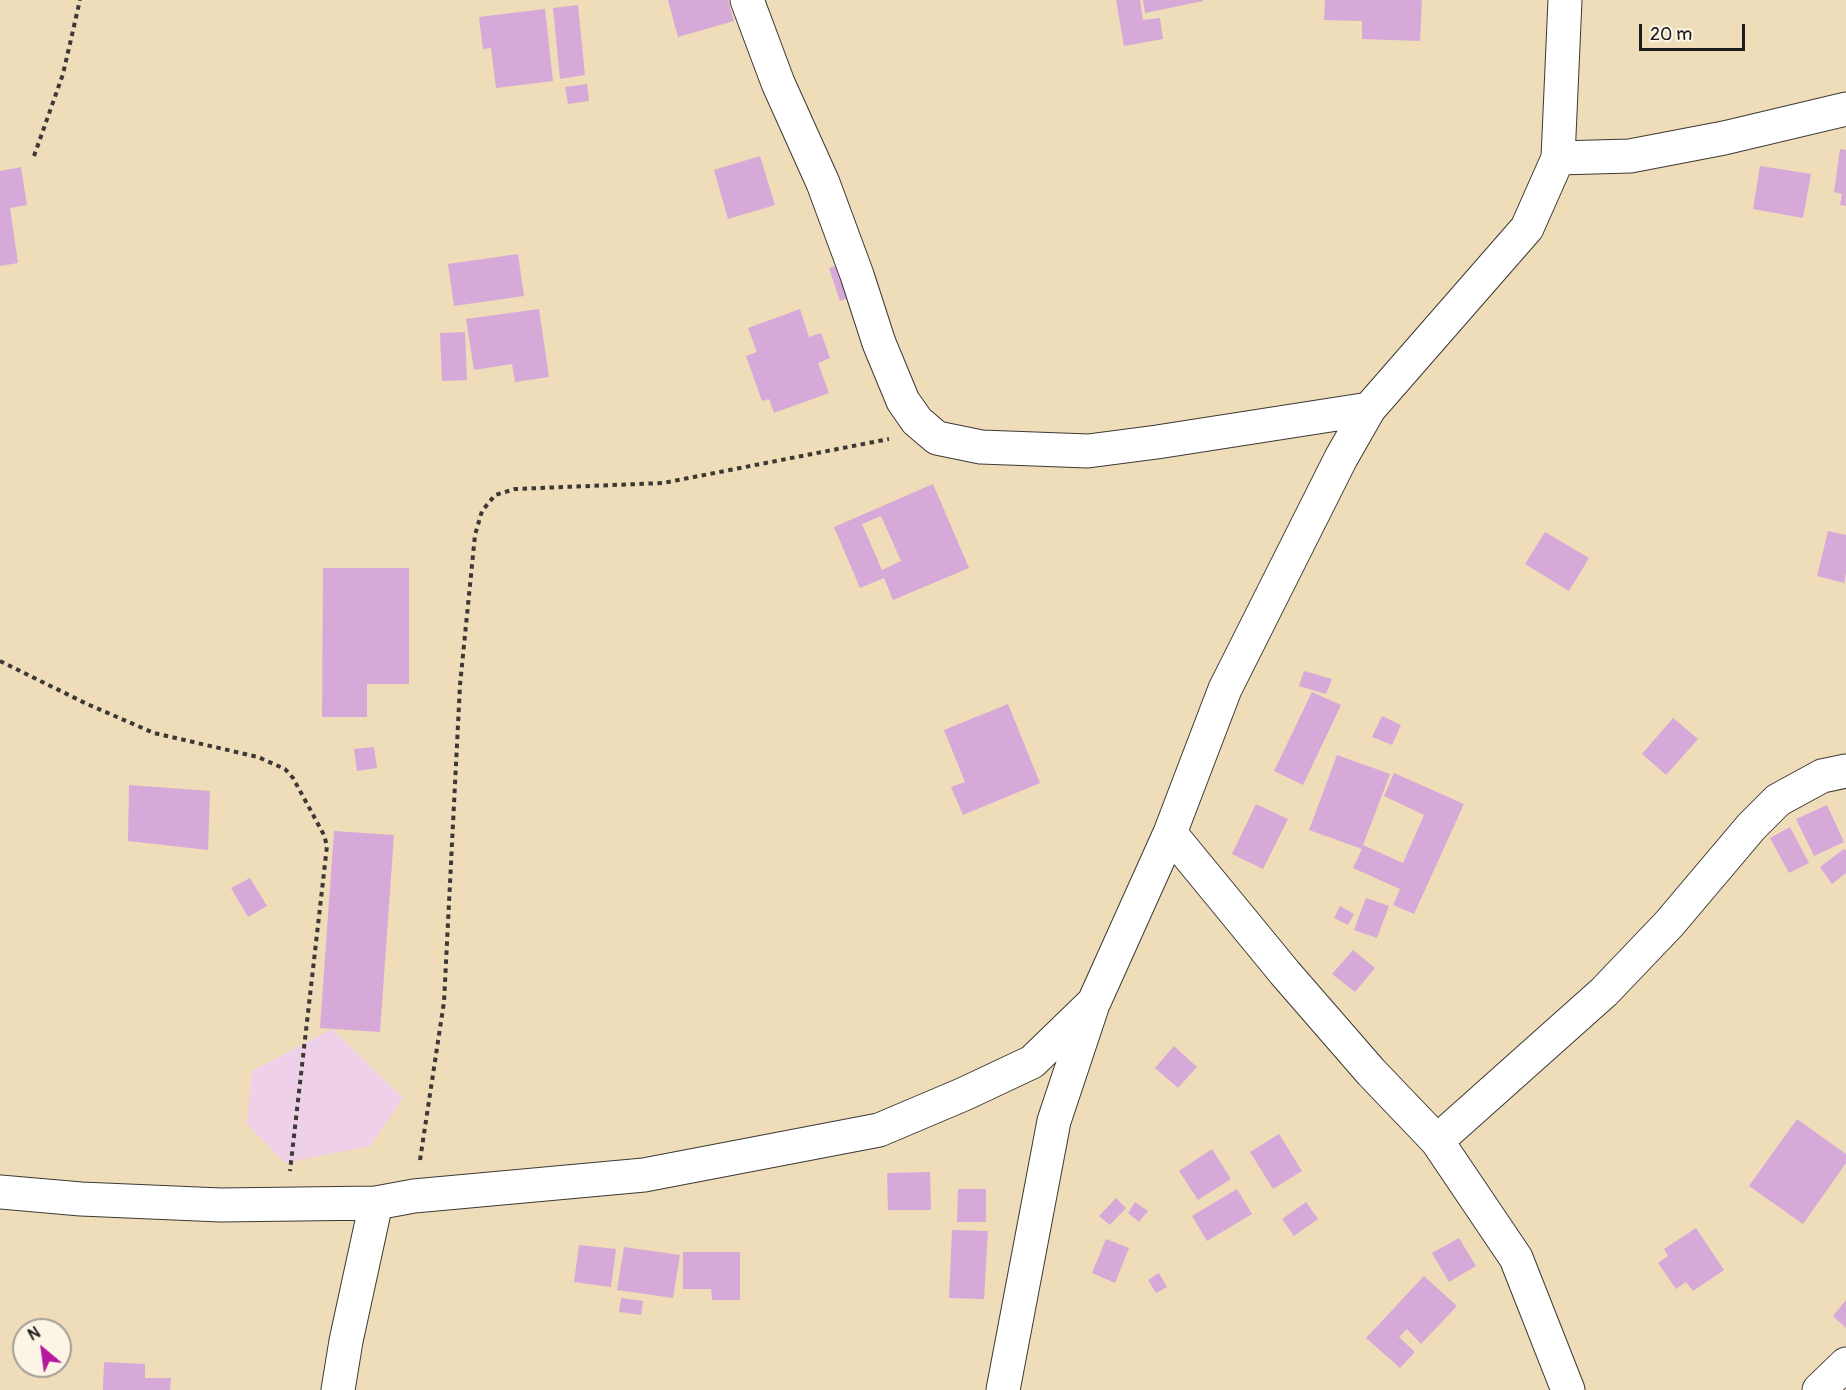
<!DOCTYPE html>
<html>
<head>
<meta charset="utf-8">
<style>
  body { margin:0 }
  #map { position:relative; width:1846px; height:1390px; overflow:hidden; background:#efdcb9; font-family:Pangolin,sans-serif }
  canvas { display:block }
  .north { position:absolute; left:12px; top:1318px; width:60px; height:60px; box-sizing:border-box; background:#fcf5e5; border:2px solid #a29e95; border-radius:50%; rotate:331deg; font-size:16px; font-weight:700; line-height:24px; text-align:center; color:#1c1c1c }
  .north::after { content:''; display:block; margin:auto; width:21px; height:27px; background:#b5179e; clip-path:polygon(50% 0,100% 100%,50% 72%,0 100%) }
  .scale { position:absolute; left:1639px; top:24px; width:106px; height:27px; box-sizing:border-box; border:3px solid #1c1c1c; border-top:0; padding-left:8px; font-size:18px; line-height:21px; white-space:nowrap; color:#1c1c1c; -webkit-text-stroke:4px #fcf5e5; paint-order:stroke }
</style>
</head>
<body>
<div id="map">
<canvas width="1846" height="1390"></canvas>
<div class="north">N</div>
<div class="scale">20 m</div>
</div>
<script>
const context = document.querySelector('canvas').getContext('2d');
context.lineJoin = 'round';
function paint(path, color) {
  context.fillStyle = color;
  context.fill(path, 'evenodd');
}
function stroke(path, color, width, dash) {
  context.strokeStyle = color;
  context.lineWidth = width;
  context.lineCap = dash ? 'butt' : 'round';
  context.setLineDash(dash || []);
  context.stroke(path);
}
paint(new Path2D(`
  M332 1029 403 1098 370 1146 285 1163 247 1124 252 1071Z`), '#eed0e8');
paint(new Path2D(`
  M668 0H728L734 21 678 37Z
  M1116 0H1140L1143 20 1160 18 1163 39 1124 46Z
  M1143 0H1203V1L1145 13Z
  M1325 0H1422L1420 41 1362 39V21L1324 20Z
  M578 5 585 75 560 79 553 8Z
  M545 9 553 81 496 88 491 48 483 49 479 17Z
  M587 84 589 101 568 104 565 87Z
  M1840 149 1846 150V206L1840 205 1842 194 1834 192Z
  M760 156 775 205 728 219 714 170Z
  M1760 166 1811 174 1803 218 1753 209Z
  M21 167 27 205 10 208 18 263 0 266V171Z
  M518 254 524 296 454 306 448 264Z
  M847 262 857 295 840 301 829 268Z
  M539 309 549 377 515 382 512 364 474 370 466 319Z
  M800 309 809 337 821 333 830 358 818 363 829 393 774 413 769 399 762 401 746 356 757 352 748 328Z
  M465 332 467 380 442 381 440 333Z
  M933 484 969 568 893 600 884 578 860 588 834 527ZM881 516 901 561 882 570 862 524Z
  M1828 531 1846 535V573L1844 583 1817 576Z
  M1545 532 1589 558 1569 591 1525 564Z
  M323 568H409V684H367V717H322Z
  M1304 671 1332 679 1326 694 1299 686Z
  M1312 692 1341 705 1303 785 1274 771Z
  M1008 704 1040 783 963 815 951 787 965 782 944 730Z
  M1382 716 1401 725 1392 745 1372 737Z
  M1673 718 1698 739 1666 775 1642 754Z
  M374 747 377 768 357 771 354 749Z
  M1337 755 1390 774 1363 845 1403 863 1424 815 1384 796 1394 773 1464 804 1414 914 1393 905 1400 889 1353 868 1362 849 1309 830Z
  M129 785 210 791 208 850 128 841Z
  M1256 804 1288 819 1263 869 1232 854Z
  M1827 805 1844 842 1814 856 1796 819Z
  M1790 827 1809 863 1789 873 1770 838Z
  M334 831 394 835 380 1032 320 1028Z
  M1844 849 1846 851V873L1832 884 1820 867Z
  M250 878 267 906 248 917 231 888Z
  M1366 898 1389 906 1377 938 1354 930Z
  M1340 906 1354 914 1348 925 1334 918Z
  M1353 950 1375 968 1355 992 1332 974Z
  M1174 1046 1197 1067 1178 1088 1155 1068Z
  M1797 1119 1846 1154V1163L1803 1224 1749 1186Z
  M1279 1134 1302 1171 1273 1189 1250 1152Z
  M1212 1149 1231 1179 1198 1200 1179 1171Z
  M930 1172 931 1210H888L887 1173Z
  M958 1189H986V1222H957Z
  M1237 1189 1252 1214 1207 1241 1192 1216Z
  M1116 1198 1126 1208 1110 1225 1099 1216Z
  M1135 1202 1148 1211 1139 1222 1128 1213Z
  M1306 1202 1318 1219 1294 1236 1282 1219Z
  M1696 1228 1724 1270 1693 1291 1686 1282 1676 1289 1658 1263 1668 1256 1664 1249Z
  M952 1230 988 1231 984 1299 949 1298Z
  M1459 1238 1476 1266 1449 1282 1432 1253Z
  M1106 1239 1129 1248 1115 1283 1092 1273Z
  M579 1245 616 1249 611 1287 574 1282Z
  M624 1247 680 1255 673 1298 617 1290Z
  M683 1252H740V1300H712L711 1289H683Z
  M1159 1273 1167 1287 1156 1293 1148 1280Z
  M1424 1276 1457 1306 1421 1344 1407 1329 1399 1337 1415 1352 1400 1368 1366 1338Z
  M621 1298 643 1301 641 1315 619 1312Z
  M1846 1300V1328L1833 1316Z
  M104 1362 145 1364V1378H171L170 1390H103Z`), '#d7a9d8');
const street = new Path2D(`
  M747 0 778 83 823 183 857 275 879 343 903 401 917 421 937 438 981 447 1088 451 1157 442 1369 409
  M1558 158 1630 156 1724 138 1846 109
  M1170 833 1285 973 1371 1072 1437 1141 1516 1258 1568 1390
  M1437 1141 1604 992 1669 924 1751 827 1778 800 1822 776 1846 771
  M0 1192 81 1199 221 1205 376 1203 414 1196 644 1175 879 1130 964 1094 1032 1062 1094 1002 1170 833 1225 689 1341 458 1369 409 1527 228 1558 158 1565 0
  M338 1390 346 1341 376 1203
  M1003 1390 1054 1121 1092 1007
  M1819 1390 1846 1364`);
stroke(street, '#3c3934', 35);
stroke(new Path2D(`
  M34 156 63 74 80 0
  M0 661 87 704 154 733 258 757 285 769 293 778 324 835 327 846 290 1171
  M420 1160 444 1002 460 685 475 535 482 511 495 495 515 489 663 483 889 439`), '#3c3934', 4, [4.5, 4.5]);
stroke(street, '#fff', 33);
</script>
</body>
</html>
